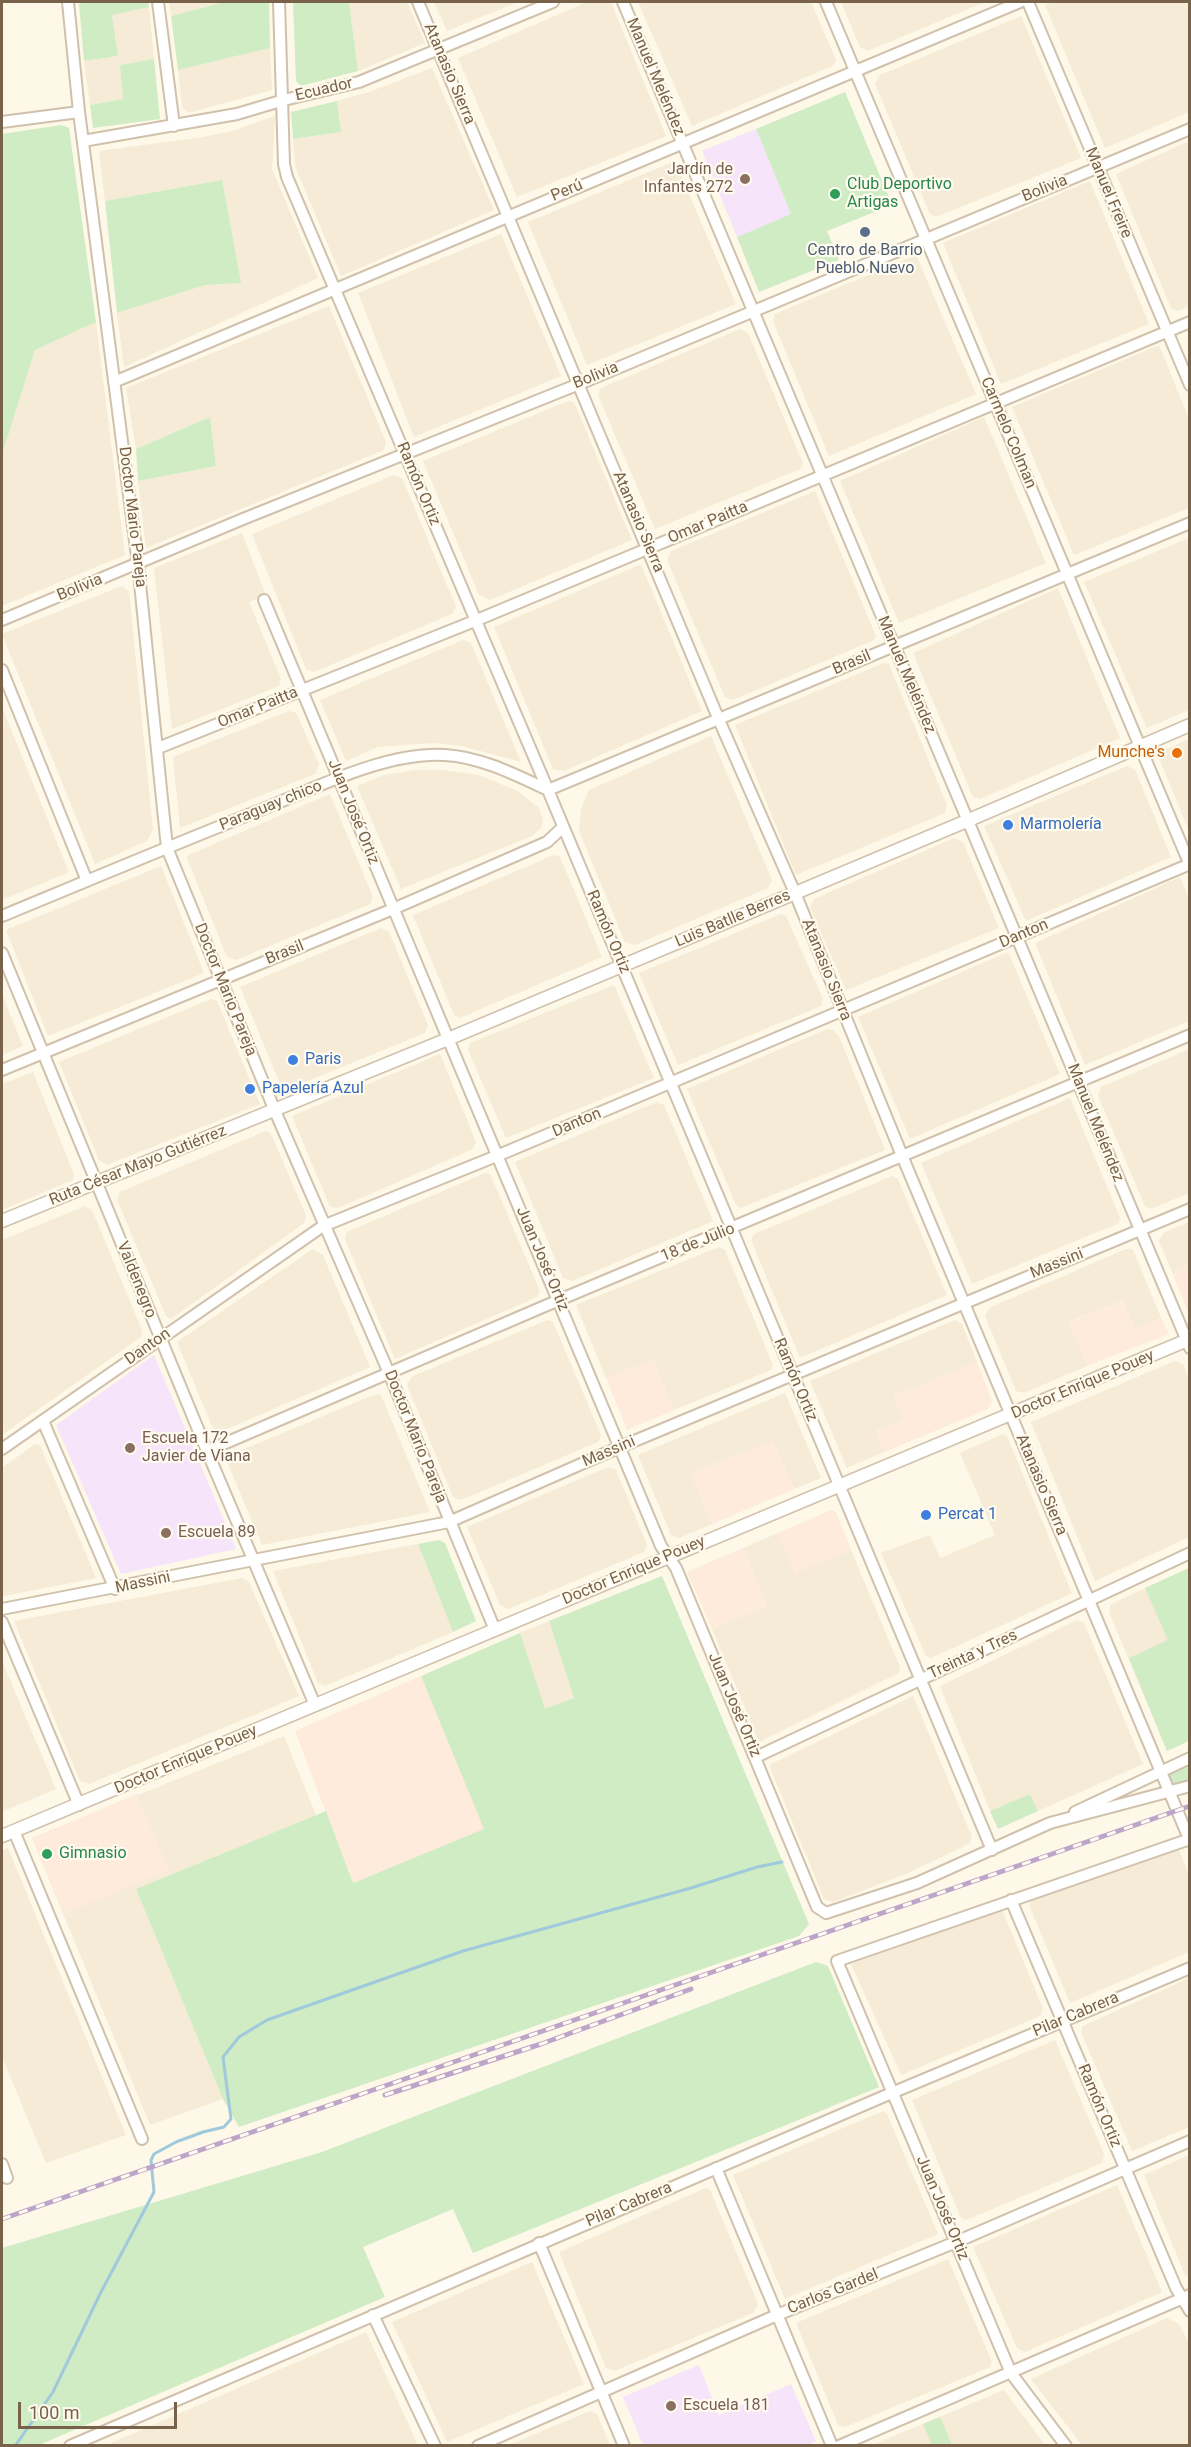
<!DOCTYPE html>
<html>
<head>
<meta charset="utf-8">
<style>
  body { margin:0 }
  #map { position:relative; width:1191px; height:2447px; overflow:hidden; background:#fdf8e8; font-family:Roboto,sans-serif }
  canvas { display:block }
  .frame { position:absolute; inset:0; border:3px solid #79624a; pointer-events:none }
  .scale { position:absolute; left:18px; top:2402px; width:159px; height:27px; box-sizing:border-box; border:3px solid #79624a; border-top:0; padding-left:8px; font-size:18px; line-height:21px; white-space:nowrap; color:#79624a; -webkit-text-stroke:4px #fffbef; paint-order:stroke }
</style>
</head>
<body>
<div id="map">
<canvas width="1191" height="2447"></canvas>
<div class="frame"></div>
<div class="scale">100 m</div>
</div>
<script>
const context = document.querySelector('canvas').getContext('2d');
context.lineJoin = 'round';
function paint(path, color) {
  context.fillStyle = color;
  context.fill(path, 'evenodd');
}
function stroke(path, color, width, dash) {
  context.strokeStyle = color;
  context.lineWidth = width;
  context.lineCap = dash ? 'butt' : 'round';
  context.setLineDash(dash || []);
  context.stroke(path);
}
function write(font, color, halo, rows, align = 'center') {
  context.font = font + ' Roboto,sans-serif';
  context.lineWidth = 4.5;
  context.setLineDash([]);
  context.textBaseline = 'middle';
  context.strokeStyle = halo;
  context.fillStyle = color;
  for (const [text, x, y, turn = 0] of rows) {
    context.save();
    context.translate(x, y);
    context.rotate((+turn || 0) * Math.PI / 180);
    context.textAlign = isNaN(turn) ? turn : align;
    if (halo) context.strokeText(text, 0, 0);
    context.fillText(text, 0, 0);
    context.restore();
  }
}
paint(new Path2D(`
  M169 2H224L171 16Z
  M349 2H407L425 43 358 71Z
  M434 2H518L447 31Z
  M587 2H611L666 136 517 197 458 58Z
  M638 2H811L836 60 834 65 692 126Z
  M841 2H985L868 51 860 47Z
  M1052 2H1189V112L1105 148 1045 5Z
  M149 7 154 59 120 65 123 99 90 105 84 61 118 56 112 14Z
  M1021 16 1081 158 936 217 930 214 875 84 880 75Z
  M270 48 272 90 189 113 182 107 178 70Z
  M432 68 494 210 341 276 295 166 293 139 341 132 337 101 369 92Z
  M275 116 272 169 318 278 124 367 117 313 205 285 240 283 222 180 105 201 99 151 203 137 232 131Z
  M1189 141V306L1178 311 1171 308 1116 174Z
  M675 161 736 304 587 365 528 222Z
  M1090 181 1149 324 1001 384 943 243Z
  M501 234 561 376 414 437 358 293Z
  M916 255 976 394 829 456 773 321 775 314Z
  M329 306 386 442 384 450 146 548 138 481 216 466 210 417 136 449 126 388Z
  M96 322 125 555 2 606V455L35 350Z
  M740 329 748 333 803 463 800 469 655 529 598 395 601 388Z
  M1159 345 1189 419V508L1074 555 1012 407Z
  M568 401 574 402 632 540 490 600 479 595 423 461Z
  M984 417 1046 563 899 623 840 481Z
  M394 475 402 478 456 607 452 614 314 672 306 669 252 534Z
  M815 491 876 636 874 640 733 700 725 697 667 560 671 551Z
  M242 533 266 595 249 602 281 679 279 686 172 729 154 568Z
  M1189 538V710L1147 728 1084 582Z
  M639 565 642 567 702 711 564 771 553 769 494 627Z
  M122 586 129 591 153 830 147 841 95 864 2 634Z
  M1058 588 1120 738 980 799 973 797 913 653Z
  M463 640 471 643 521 762 462 746 434 743 378 747 346 761 320 700Z
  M884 663 889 664 947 805 945 813 796 875 735 725Z
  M2 707 69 872 2 900Z
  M289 711 296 713 319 764 315 774 180 828 173 757Z
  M711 736 772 880 768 888 635 945 625 942 579 831 581 809 589 790Z
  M1189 739V831L1157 753Z
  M1127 766 1135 770 1171 857 1026 921 984 826Z
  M415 770H442L479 775 517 791 539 808 543 820 541 828 532 836 401 889 357 786 384 775Z
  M330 794 373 897 370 904 236 960 227 957 186 856Z
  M954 838 963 842 999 928 846 990 810 907 814 899Z
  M554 855 560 857 602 957 460 1018 454 1015 413 915Z
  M161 866 204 973 48 1036 6 930Z
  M1180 877 1189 899V1021L1085 1065 1035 943Z
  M781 914 786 916 823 999 821 1006 678 1065 639 973Z
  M381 928 389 932 428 1025 425 1033 283 1091 240 987Z
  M1008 952 1060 1074 910 1139 858 1017Z
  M614 985 654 1078 506 1138 468 1050 470 1043Z
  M2 994 23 1046 2 1055Z
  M211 999 217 1001 260 1104 107 1165 99 1160 59 1062Z
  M827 1029 833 1030 839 1036 885 1150 740 1208 736 1205 687 1089Z
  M1189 1049V1193L1151 1209 1145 1206 1098 1096 1101 1087Z
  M440 1054 476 1142 473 1149 338 1208 330 1207 292 1116Z
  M33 1072 74 1174 73 1180 2 1210V1084Z
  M1070 1098 1120 1218 1119 1223 972 1284 921 1163Z
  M657 1102 664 1105 713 1221 572 1281 563 1278 515 1162Z
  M266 1131 271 1134 306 1215 304 1223 171 1319 166 1316 117 1200 120 1192Z
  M485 1173 490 1174 540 1291 537 1297 395 1359 345 1239 347 1232Z
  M892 1176 898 1179 947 1295 800 1358 751 1240 754 1234Z
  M85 1206 92 1210 142 1330 141 1337 2 1435V1240Z
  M1189 1222V1265L1172 1272 1159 1241 1163 1233Z
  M719 1247 725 1250 773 1365 771 1370 674 1410 653 1360 606 1378 576 1305Z
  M313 1249 323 1255 370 1367 218 1433 214 1431 177 1342Z
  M1126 1249H1132L1134 1252 1161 1318 1135 1329 1123 1300 1069 1322 1087 1366 1024 1393 1016 1391 985 1316 989 1308Z
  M547 1320 553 1322 601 1435 598 1442 461 1500 453 1497 407 1385 411 1377Z
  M955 1320 962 1324 977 1362 894 1396 903 1420 876 1431 884 1452 847 1468 810 1381Z
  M1175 1361 1183 1364 1189 1380V1537L1095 1581 1031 1422Z
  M785 1393 821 1478 794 1489 773 1441 691 1473 712 1524 679 1538 671 1535 638 1455Z
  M376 1394 381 1395 430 1512 262 1545 225 1457Z
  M1002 1434 1007 1436 1072 1593 931 1658 926 1656 881 1553 930 1535 940 1558 995 1535 960 1453Z
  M35 1444 40 1445 96 1578 4 1596 2 1590V1468Z
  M608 1467 616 1470 647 1545 644 1552 508 1609 500 1605 467 1527Z
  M778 1533 795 1572 851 1550 900 1667 899 1673 759 1742 712 1629 767 1606 743 1548Z
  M418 1544 453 1632 325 1686 318 1683 273 1571Z
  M1189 1568V1741L1167 1751 1109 1612 1111 1604Z
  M242 1578 249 1582 299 1696 89 1784 80 1781 14 1621Z
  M1077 1620 1084 1623 1143 1764 1038 1811 1030 1794 990 1811 940 1686Z
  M549 1621 574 1698 545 1710 520 1633Z
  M2 1661 56 1789 2 1812Z
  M913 1696 972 1837 969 1844 906 1874 833 1902 824 1899 769 1765Z
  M284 1736 316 1815 136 1889 223 2099 150 2125 32 1838Z
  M8 1848 126 2135 46 2163 2 2057V1851Z
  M1179 1850 1189 1875V1952L1070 2003 1029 1905 1031 1901Z
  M1002 1910 1043 2008 1040 2016 901 2075 851 1964Z
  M1189 1978V2127L1132 2151 1081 2032 1083 2026Z
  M1055 2040 1104 2154 1102 2163 966 2220 961 2218 912 2100Z
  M883 2111 887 2114 938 2234 785 2299 733 2175Z
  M1189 2155V2277L1185 2275 1144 2175Z
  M1117 2185 1162 2292 1025 2352 1017 2348 973 2247Z
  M706 2188 710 2190 758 2304 753 2313 614 2371 606 2368 559 2252Z
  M948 2259 992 2362 990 2367 845 2427 838 2425 796 2323Z
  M532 2262 584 2384 447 2442 392 2322Z
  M1167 2318 1179 2324 1189 2343V2445H1082L1031 2379Z
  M366 2332 418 2445H107Z
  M1004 2390 1045 2445 870 2446 923 2424Z
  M590 2411 597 2414 610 2445H509Z`), '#f5ebd6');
paint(new Path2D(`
  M1189 1265V1314L1172 1272Z
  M1123 1300 1135 1328 1161 1318 1169 1334 1087 1366 1069 1323Z
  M653 1360 674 1410 627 1430 606 1378Z
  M977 1362 992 1401 988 1409 884 1452 876 1431 903 1420 894 1396Z
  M773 1441 794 1489 712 1524 691 1473Z
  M831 1510 836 1512 851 1550 795 1573 778 1533Z
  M743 1548 767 1606 712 1629 687 1572Z
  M421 1676 485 1829 353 1883 295 1731Z
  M137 1794 169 1870 64 1914 32 1838Z`), '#feebdb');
paint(new Path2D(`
  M756 129 791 214 737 237 702 151Z
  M154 1355 236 1549 121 1574 56 1425Z
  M699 2365 719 2415 791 2384 816 2441 806 2446 643 2445 623 2397Z`), '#f5e4fa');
paint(new Path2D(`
  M86 2H148L149 7 112 15 118 56 84 61 79 4Z
  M224 2H269L270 48 178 70 171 16Z
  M293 2H349L358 71 301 86 296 81Z
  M154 59 160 119 93 128 90 105 123 99 120 65Z
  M845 92 892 205 827 231 839 260 759 292 737 237 791 214 756 129Z
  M337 101 341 132 293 139 291 112Z
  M61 125 69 128 96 322 35 350 2 455V134Z
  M222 180 241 283 205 285 117 313 105 201Z
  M210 417 216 466 138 481 136 449Z
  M439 1540 445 1543 476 1621 453 1632 418 1544Z
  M1189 1568V1741L1167 1751 1129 1658 1168 1640 1145 1588Z
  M662 1576 809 1924 799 1936 239 2127 223 2099 136 1889 326 1811 353 1883 484 1829 421 1676 520 1633 545 1709 574 1698 549 1621Z
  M1189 1762V1781L1174 1785 1169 1775 1171 1771Z
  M1030 1794 1038 1811 998 1829 990 1811Z
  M816 1962 828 1966 879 2087 473 2253 453 2209 363 2247 385 2297 39 2445H2V2248L322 2152Z
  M940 2417 952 2445H932L923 2424Z`), '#cfecc5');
stroke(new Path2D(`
  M15 2446 53 2392 100 2294 154 2192 151 2160 154 2154 176 2142 203 2132 224 2127 231 2119 223 2057 239 2037 267 2020 463 1951 691 1888 757 1867 782 1862`), '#a0c9db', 3);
const minor = new Path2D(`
  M68 2 79 112 138 564 167 848 275 1111 389 1373 495 1630
  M158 2 174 126
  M279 2 284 164 287 177 548 790 992 1850
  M418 2 719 720 795 893 903 1158 1190 1841
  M623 2 1190 1348
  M826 2 1190 865
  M1028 2 1190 385
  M2 122 79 112
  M83 141 237 114 284 100 359 82 553 2
  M114 382 1020 2
  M264 600 661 1546 676 1568 817 1907 826 1913 917 1883 1050 1823 1190 1786
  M2 620 243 519 579 384 1190 129
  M2 670 87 881
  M158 748 477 620 1190 322
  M2 916C89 880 175 844 263 809 318 787 385 752 445 755 481 757 516 775 548 790L1190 523
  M2 953 207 1451 315 1705
  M2 1070 393 909 547 842 563 827
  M43 1421 115 1589
  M2 1449 323 1226 499 1155 1190 864
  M207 1451 559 1300 1190 1035
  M2 1609 449 1522 620 1447 1190 1209
  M2 1622 79 1805
  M756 1757 1190 1553
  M1075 1812 1190 1758
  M14 1831 142 2139
  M1011 1900 1176 2288 1190 2311
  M2 2164 7 2178
  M716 2168 832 2446
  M539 2243 624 2446
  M373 2315 435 2446
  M70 2446 894 2092 1190 1968
  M478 2446 777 2315 956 2242 1190 2141
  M839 2446 1190 2295
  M1066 2446 1011 2373 837 1961 1190 1839`);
const tertiary = new Path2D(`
  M2 1221 448 1039 969 820 1190 725
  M2 1836 1190 1339`);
stroke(minor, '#d0c1ac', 14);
stroke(tertiary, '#d0c1ac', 15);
stroke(minor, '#fff', 10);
stroke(tertiary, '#fff', 12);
const rail = new Path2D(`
  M385 2095 541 2044 691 1989
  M2 2219 1190 1806`);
stroke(rail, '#bda4c9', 5);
stroke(rail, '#fffbef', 3, [9]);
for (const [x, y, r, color] of [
  [745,179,6,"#8d6e63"],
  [835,194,6,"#2e9e5b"],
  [865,232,6,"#5c6f8a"],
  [1177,753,6,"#e8710a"],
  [1008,825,6,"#3f7fe0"],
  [293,1060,6,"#3f7fe0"],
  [250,1089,6,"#3f7fe0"],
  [130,1448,6,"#8d6e63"],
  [926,1515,6,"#3f7fe0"],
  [166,1533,6,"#8d6e63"],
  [47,1854,6,"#2e9e5b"],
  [671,2406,6,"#8d6e63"]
]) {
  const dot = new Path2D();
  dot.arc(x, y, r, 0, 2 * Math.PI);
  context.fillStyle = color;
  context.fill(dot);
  stroke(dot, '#fffbef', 2);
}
write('16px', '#79624a', '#fffbef', [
  ["Atanasio Sierra",449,74,67],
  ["Manuel Meléndez",655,77,67],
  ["Ecuador",324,90,-13],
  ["Bolivia",1045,189,-22],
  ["Perú",567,191,-23],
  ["Manuel Freire",1108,193,67],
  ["Bolivia",596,376,-22],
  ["Carmelo Colman",1008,433,67],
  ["Ramón Ortiz",418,484,67],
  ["Doctor Mario Pareja",132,517,83],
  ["Atanasio Sierra",638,522,67],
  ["Omar Paitta",708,523,-23],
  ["Bolivia",80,588,-22],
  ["Brasil",852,663,-23],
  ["Manuel Meléndez",906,675,67],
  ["Omar Paitta",258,708,-22],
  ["Paraguay chico",271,806,-22],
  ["Juan José Ortiz",353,812,68],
  ["Luis Batlle Berres",733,919,-23],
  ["Ramón Ortiz",608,932,67],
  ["Danton",1024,934,-23],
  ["Brasil",285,953,-22],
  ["Atanasio Sierra",826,970,68],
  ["Doctor Mario Pareja",225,990,68],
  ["Danton",577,1123,-23],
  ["Manuel Meléndez",1095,1123,68],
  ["Ruta César Mayo Gutiérrez",138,1166,-22],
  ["18 de Julio",698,1243,-22],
  ["Juan José Ortiz",542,1259,67],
  ["Massini",1057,1264,-22],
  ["Valdenegro",136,1280,68],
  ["Danton",148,1347,-35],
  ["Ramón Ortiz",795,1380,67],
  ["Doctor Enrique Pouey",1083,1385,-23],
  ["Doctor Mario Pareja",415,1437,68],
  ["Massini",609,1452,-23],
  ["Atanasio Sierra",1041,1485,67],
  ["Doctor Enrique Pouey",634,1571,-23],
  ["Massini",143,1583,-12],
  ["Treinta y Tres",973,1655,-25],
  ["Juan José Ortiz",734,1705,67],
  ["Doctor Enrique Pouey",186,1760,-23],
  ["Pilar Cabrera",1076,2015,-23],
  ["Ramón Ortiz",1099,2106,67],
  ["Pilar Cabrera",629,2205,-23],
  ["Juan José Ortiz",942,2208,67],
  ["Carlos Gardel",833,2292,-22]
]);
write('16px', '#785e54', '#fffbef', [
  ["Jardín de",733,170,"right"],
  ["Infantes 272",733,188,"right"],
  ["Escuela 172",142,1439],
  ["Javier de Viana",142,1457],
  ["Escuela 89",178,1533],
  ["Escuela 181",683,2406]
], 'left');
write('16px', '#27864d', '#fffbef', [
  ["Club Deportivo",847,185],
  ["Artigas",847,203],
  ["Gimnasio",59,1854]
], 'left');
write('16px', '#4e5e75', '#fffbef', [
  ["Centro de Barrio",865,251],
  ["Pueblo Nuevo",865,269]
]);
write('16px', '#c56008', '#fffbef', [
  ["Munche's",1165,753]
], 'right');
write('16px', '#366cbe', '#fffbef', [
  ["Marmolería",1020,825],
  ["Paris",305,1060],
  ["Papelería Azul",262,1089],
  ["Percat 1",938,1515]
], 'left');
</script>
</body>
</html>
